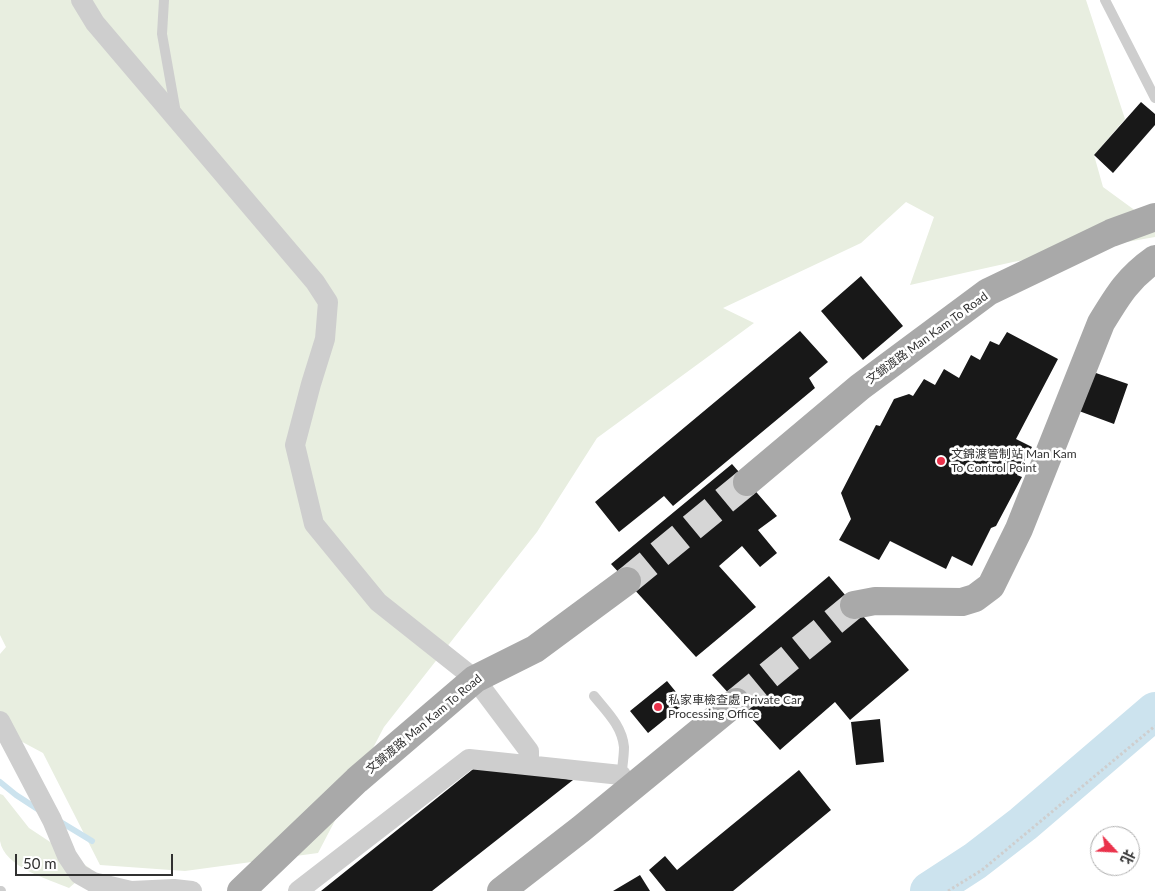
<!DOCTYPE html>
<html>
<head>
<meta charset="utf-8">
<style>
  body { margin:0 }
  #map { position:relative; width:1155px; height:891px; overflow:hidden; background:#fff; font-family:Lato,"Noto Sans SC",sans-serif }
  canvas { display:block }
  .north { position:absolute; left:1090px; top:826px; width:50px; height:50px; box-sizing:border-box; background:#fff; border:1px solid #adadad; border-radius:50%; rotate:115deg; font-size:14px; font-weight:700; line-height:20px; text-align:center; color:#313131 }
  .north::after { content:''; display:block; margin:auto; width:18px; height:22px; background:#ea324b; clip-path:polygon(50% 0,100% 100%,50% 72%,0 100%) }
  .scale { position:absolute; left:15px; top:854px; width:158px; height:22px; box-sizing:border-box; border:2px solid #313131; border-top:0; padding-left:6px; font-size:15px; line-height:18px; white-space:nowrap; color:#313131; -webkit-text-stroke:4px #fff; paint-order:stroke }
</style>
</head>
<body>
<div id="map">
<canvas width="1155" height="891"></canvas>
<div class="north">北</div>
<div class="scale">50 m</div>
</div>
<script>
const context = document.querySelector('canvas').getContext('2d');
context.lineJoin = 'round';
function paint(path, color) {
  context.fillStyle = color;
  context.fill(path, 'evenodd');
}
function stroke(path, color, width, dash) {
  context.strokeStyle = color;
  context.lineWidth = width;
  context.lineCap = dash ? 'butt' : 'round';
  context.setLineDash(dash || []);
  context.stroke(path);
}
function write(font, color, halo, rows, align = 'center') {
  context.font = font + ' Lato,"Noto Sans SC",sans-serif';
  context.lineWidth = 5;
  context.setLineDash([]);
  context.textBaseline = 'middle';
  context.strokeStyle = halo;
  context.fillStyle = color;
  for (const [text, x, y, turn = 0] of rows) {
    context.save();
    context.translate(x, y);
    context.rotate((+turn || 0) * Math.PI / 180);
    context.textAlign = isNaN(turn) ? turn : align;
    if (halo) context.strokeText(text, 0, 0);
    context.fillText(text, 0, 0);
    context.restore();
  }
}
paint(new Path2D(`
  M0 0H1086L1125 119 1094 155 1103 187 1155 225V237L1013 262 910 285 934 217 906 202 861 243 723 308 754 323 597 438 537 532 384 727 318 853 185 871 100 865 43 753 0 730V654L6 647 0 635Z
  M0 794 3 795 29 828 91 869 69 888C48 879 4 867 0 841 0 826 0 809 0 794Z`), '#e8eee0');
stroke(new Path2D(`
  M0 782 16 795 39 810
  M59 821 92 841`), '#cce3ee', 6);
stroke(new Path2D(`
  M929 891 975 861 1023 824 1155 711`), '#cce3ee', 38);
paint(new Path2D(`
  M1141 102 1155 114V125L1113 173 1094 155Z
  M861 276 903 326 863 360 821 311Z
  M800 331 828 362 809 378 815 388 673 506 664 496 619 532 595 502Z
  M1007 332 1058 359 1016 439 1032 447 1017 475 1022 477 996 526 991 528 972 566 952 556 946 569 890 541 879 560 839 540 851 519 841 493 876 425 880 426 894 399 909 394 913 396 924 379 935 385 944 369 959 378 971 355 980 360 990 341 999 345Z
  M1093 372 1128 384 1114 424 1079 411Z
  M732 464 777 516 758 530 777 553 760 567 742 546 719 566 756 607 696 657 611 564Z
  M829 576 909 670 850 720 835 702 780 750 712 675Z
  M667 681 685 703 648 733 630 711Z
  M880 719 884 762 856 765 851 722Z
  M477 766 573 780 432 891H321Z
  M799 770 831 810 733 891H666L649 870 665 856 677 870Z
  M640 875 650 891H613Z`), '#181818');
stroke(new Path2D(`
  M627 581 747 482
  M736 702 854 605`), '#d6d6d6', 28, [28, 14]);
stroke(new Path2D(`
  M948 891 982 870 1155 726`), '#cecece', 3, [2.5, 2.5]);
stroke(new Path2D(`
  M164 0 162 34 176 113
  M1105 0 1155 98
  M594 696C607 712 622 726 624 747 624 757 622 768 621 779
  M0 891H1`), '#cecece', 10);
stroke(new Path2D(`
  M81 0 95 23 315 282 328 302 325 339 311 384 295 445 314 524 378 602 475 679 529 751V757L527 765
  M0 721 52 820 67 856 79 874 93 882 131 891 174 889 192 891
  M298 891 469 759 621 775`), '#cecece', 20);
stroke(new Path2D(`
  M747 482 860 387 988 292 1111 233 1155 217
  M854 605 875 601 962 602 975 598 991 586 1019 529 1101 323C1118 295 1128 278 1155 259
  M241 891 357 780 475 679 535 649 627 581
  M501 891 581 829 736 702`), '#a9a9a9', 28);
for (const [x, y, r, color] of [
  [941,461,5,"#ea324b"],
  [658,707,5,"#ea324b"]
]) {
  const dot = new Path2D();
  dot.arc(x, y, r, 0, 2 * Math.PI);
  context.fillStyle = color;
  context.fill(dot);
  stroke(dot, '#fff', 2);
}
write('12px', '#313131', '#fff', [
  ["文錦渡路 Man Kam To Road",927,338,-36],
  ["文錦渡路 Man Kam To Road",424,724,-40]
]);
write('12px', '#313131', '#fff', [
  ["文錦渡管制站 Man Kam",951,454],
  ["To Control Point",951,468],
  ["私家車檢查處 Private Car",668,700],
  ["Processing Office",668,714]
], 'left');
</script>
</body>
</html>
